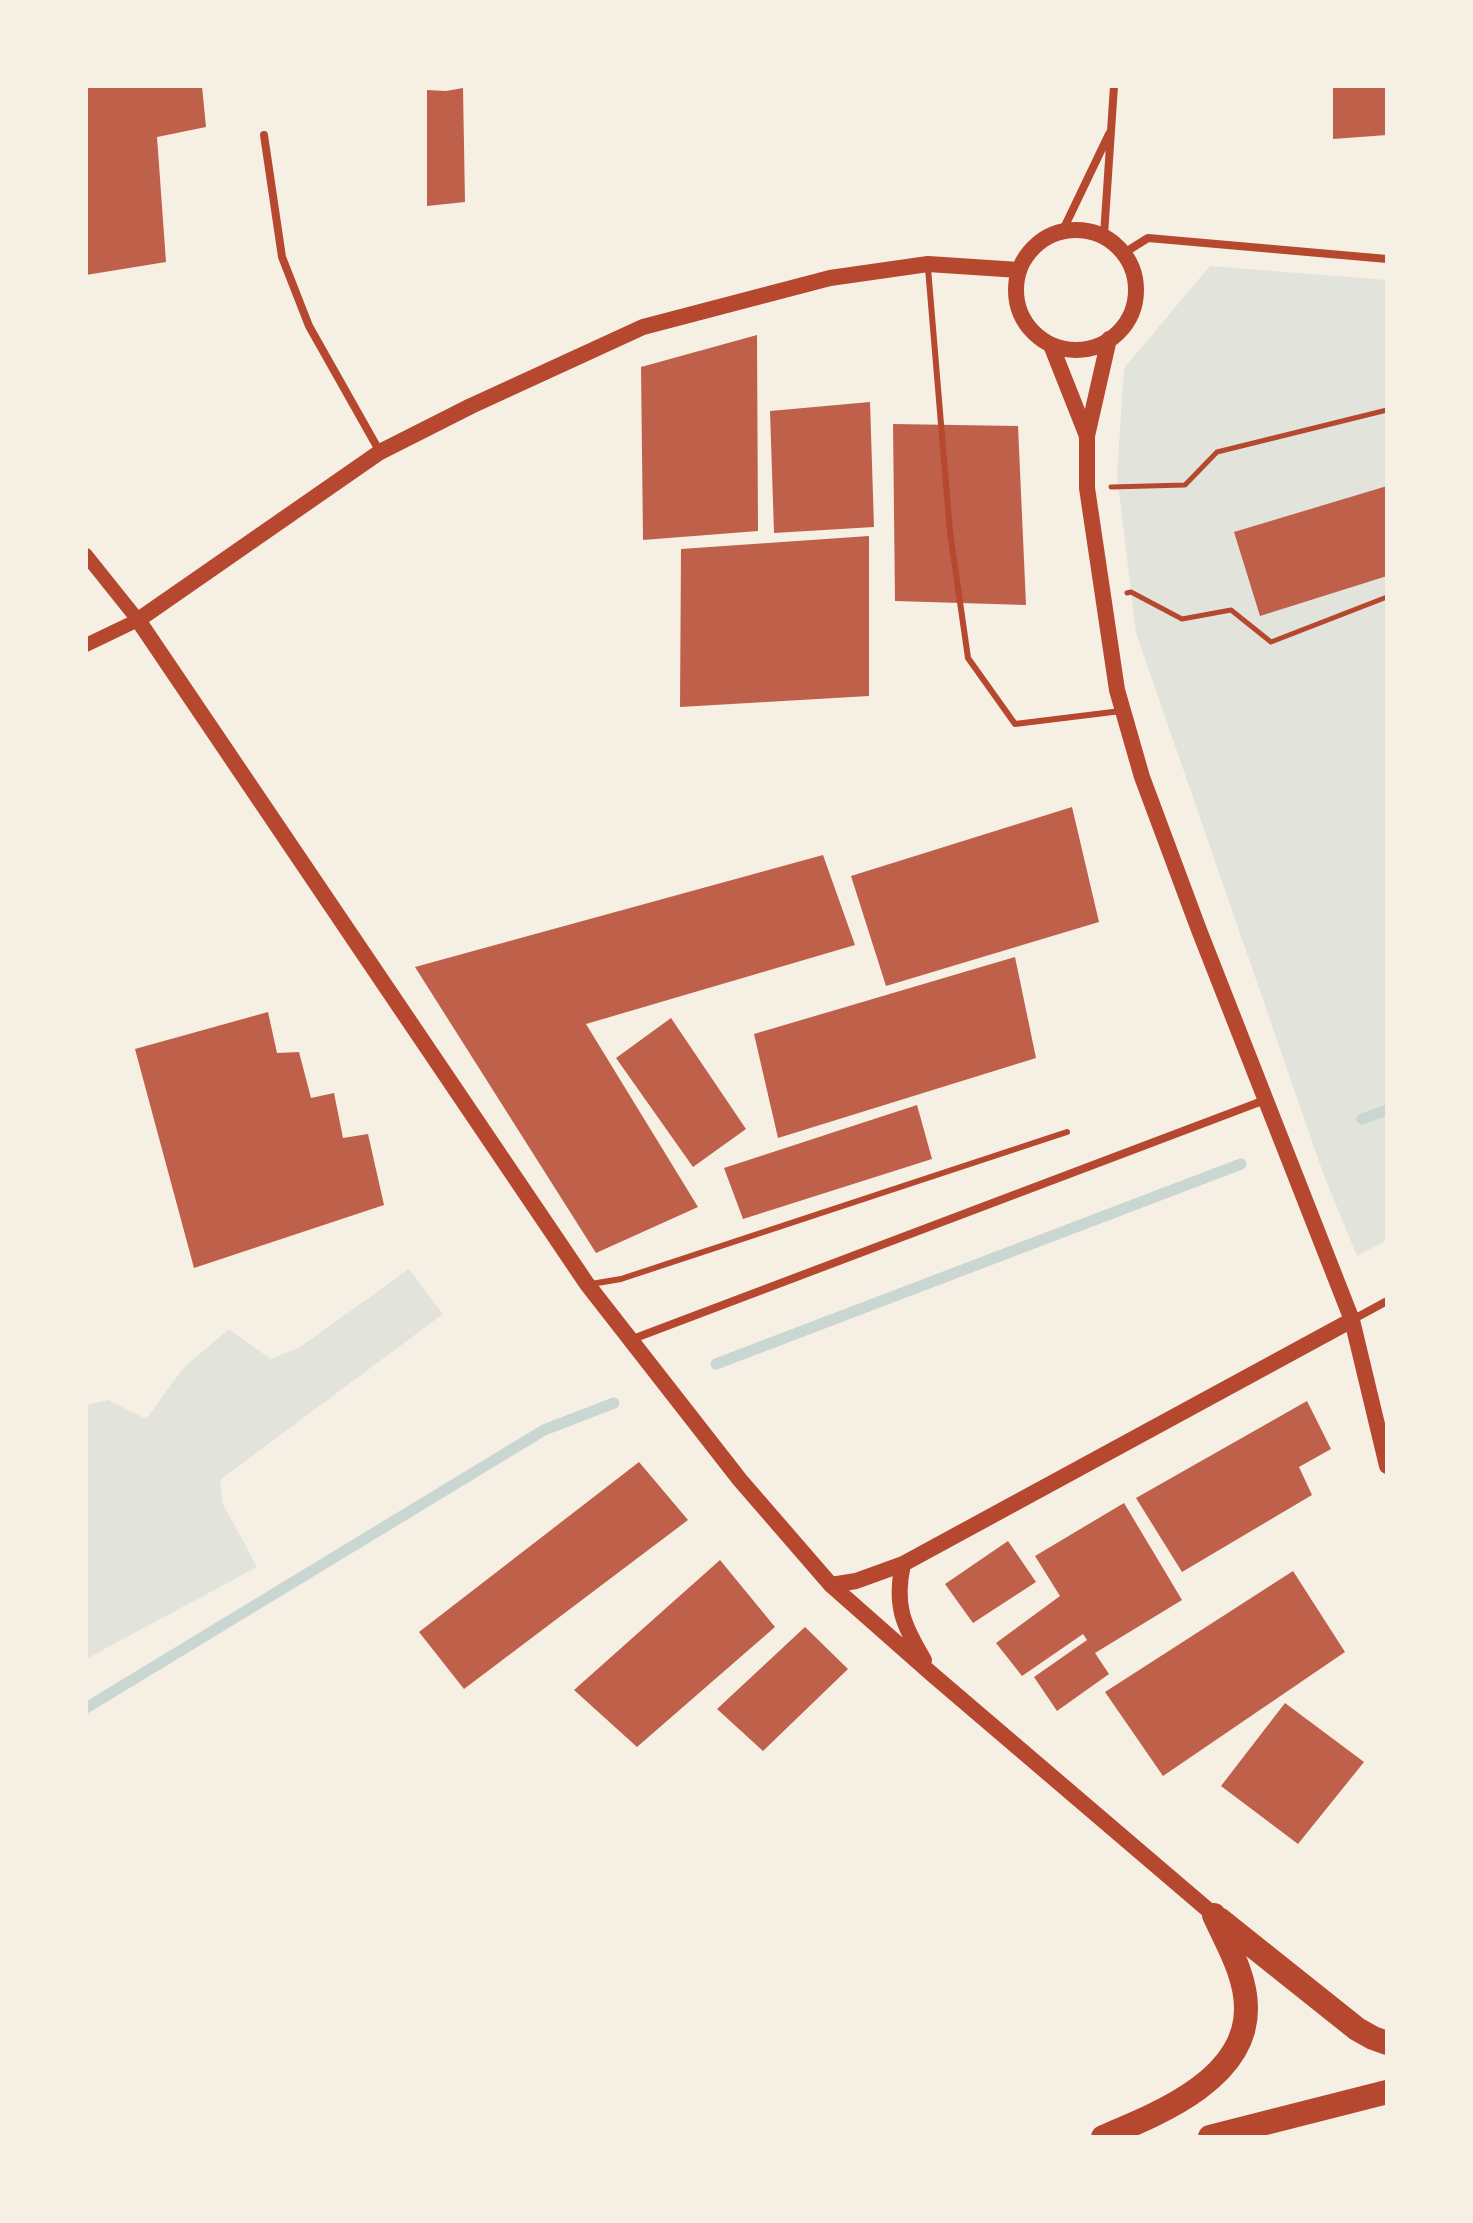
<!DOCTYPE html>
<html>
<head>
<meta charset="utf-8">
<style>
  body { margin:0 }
  #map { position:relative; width:1473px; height:2223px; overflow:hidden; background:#f6efe4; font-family:Commissioner,sans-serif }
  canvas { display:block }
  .frame { position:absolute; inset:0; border:88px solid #f6efe4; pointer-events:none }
</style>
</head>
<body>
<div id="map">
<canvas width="1473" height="2223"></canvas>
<div class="frame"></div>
</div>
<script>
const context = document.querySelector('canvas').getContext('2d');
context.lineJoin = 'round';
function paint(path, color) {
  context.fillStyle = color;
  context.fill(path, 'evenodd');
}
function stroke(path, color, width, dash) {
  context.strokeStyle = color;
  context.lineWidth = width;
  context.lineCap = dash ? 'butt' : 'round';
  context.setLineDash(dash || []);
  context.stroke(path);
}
paint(new Path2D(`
  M1210 266 1387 280V1240L1357 1256 1323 1173 1136 633 1117 476 1124 368Z
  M409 1269 443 1314 220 1480 222 1502 257 1567 86 1659V1405L108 1400 146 1419 185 1366 229 1329 271 1359 300 1347Z`), '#e2e4dc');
stroke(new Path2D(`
  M1362 1119 1387 1110
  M716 1364 1241 1164
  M86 1708 544 1430 614 1403`), '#c9d6d2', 11);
paint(new Path2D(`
  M86 86H202L206 127 157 137 166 262 86 275Z
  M1333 86H1387V135L1333 139Z
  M463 88 465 202 427 206V90L446 91Z
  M757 335 758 531 643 540 641 367Z
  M870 402 874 527 774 533 770 411Z
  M893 424 1018 426 1026 605 895 601Z
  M1387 486V576L1260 616 1234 532Z
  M869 536V696L680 707 681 549Z
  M1072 807 1099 922 886 986 851 876Z
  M823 855 855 945 586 1024 698 1207 596 1253 415 967Z
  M1015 957 1036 1058 778 1138 754 1034Z
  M268 1012 277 1053 299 1052 311 1098 334 1093 343 1138 368 1134 384 1205 194 1268 135 1049Z
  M671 1018 746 1129 693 1167 616 1058Z
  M917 1105 932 1159 743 1219 724 1168Z
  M1307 1401 1331 1449 1299 1467 1312 1495 1182 1572 1136 1498Z
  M639 1462 688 1520 464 1689 419 1632Z
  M1124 1503 1182 1600 1095 1653 1109 1674 1057 1711 1034 1677 1087 1640 1083 1634 1022 1676 996 1643 1060 1596 1035 1556Z
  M1008 1541 1036 1582 973 1623 945 1584Z
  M720 1560 775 1627 637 1747 574 1690Z
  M1293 1571 1345 1652 1163 1776 1105 1692Z
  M805 1627 848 1669 763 1751 717 1709Z
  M1285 1703 1364 1762 1298 1844 1221 1786Z`), '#bf614a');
stroke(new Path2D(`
  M1111 487 1185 485 1217 452 1387 410
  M1127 593 1131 592 1182 619 1231 610 1271 642 1387 597`), '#b5482f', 5);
stroke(new Path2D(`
  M928 268 950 532 968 658 1015 724 1121 711
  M591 1284 621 1279 1067 1132`), '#b5482f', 6);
stroke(new Path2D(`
  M264 135 282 257 309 326 380 452
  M1063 230 1109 134
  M1104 235 1114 86
  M1124 253 1148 238 1387 259
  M1352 1320 1387 1301
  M630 1340 1265 1100`), '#b5482f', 8);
stroke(new Path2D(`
  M86 555 138 620 86 645`), '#b5482f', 14);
stroke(new Path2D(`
  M1016 290a60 60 0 1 1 120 0a60 60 0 1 1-120 0Z
  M1019 270 928 264 830 278 643 327 471 406 380 452 138 620 587 1284 740 1480 831 1585 933 1675 1214 1915
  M1109 339 1087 436V488L1117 690 1142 777 1199 930 1352 1320 1387 1466
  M1051 345 1087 436
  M903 1564C894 1605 903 1625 924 1660
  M831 1585 856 1581 903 1564 1352 1320`), '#b5482f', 16);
stroke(new Path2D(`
  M1219 1919 1357 2029 1373 2038 1387 2043
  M1103 2137C1158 2114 1247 2079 1246 2008 1246 1975 1227 1944 1214 1915
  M1210 2137 1387 2092`), '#b5482f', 24);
</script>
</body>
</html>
